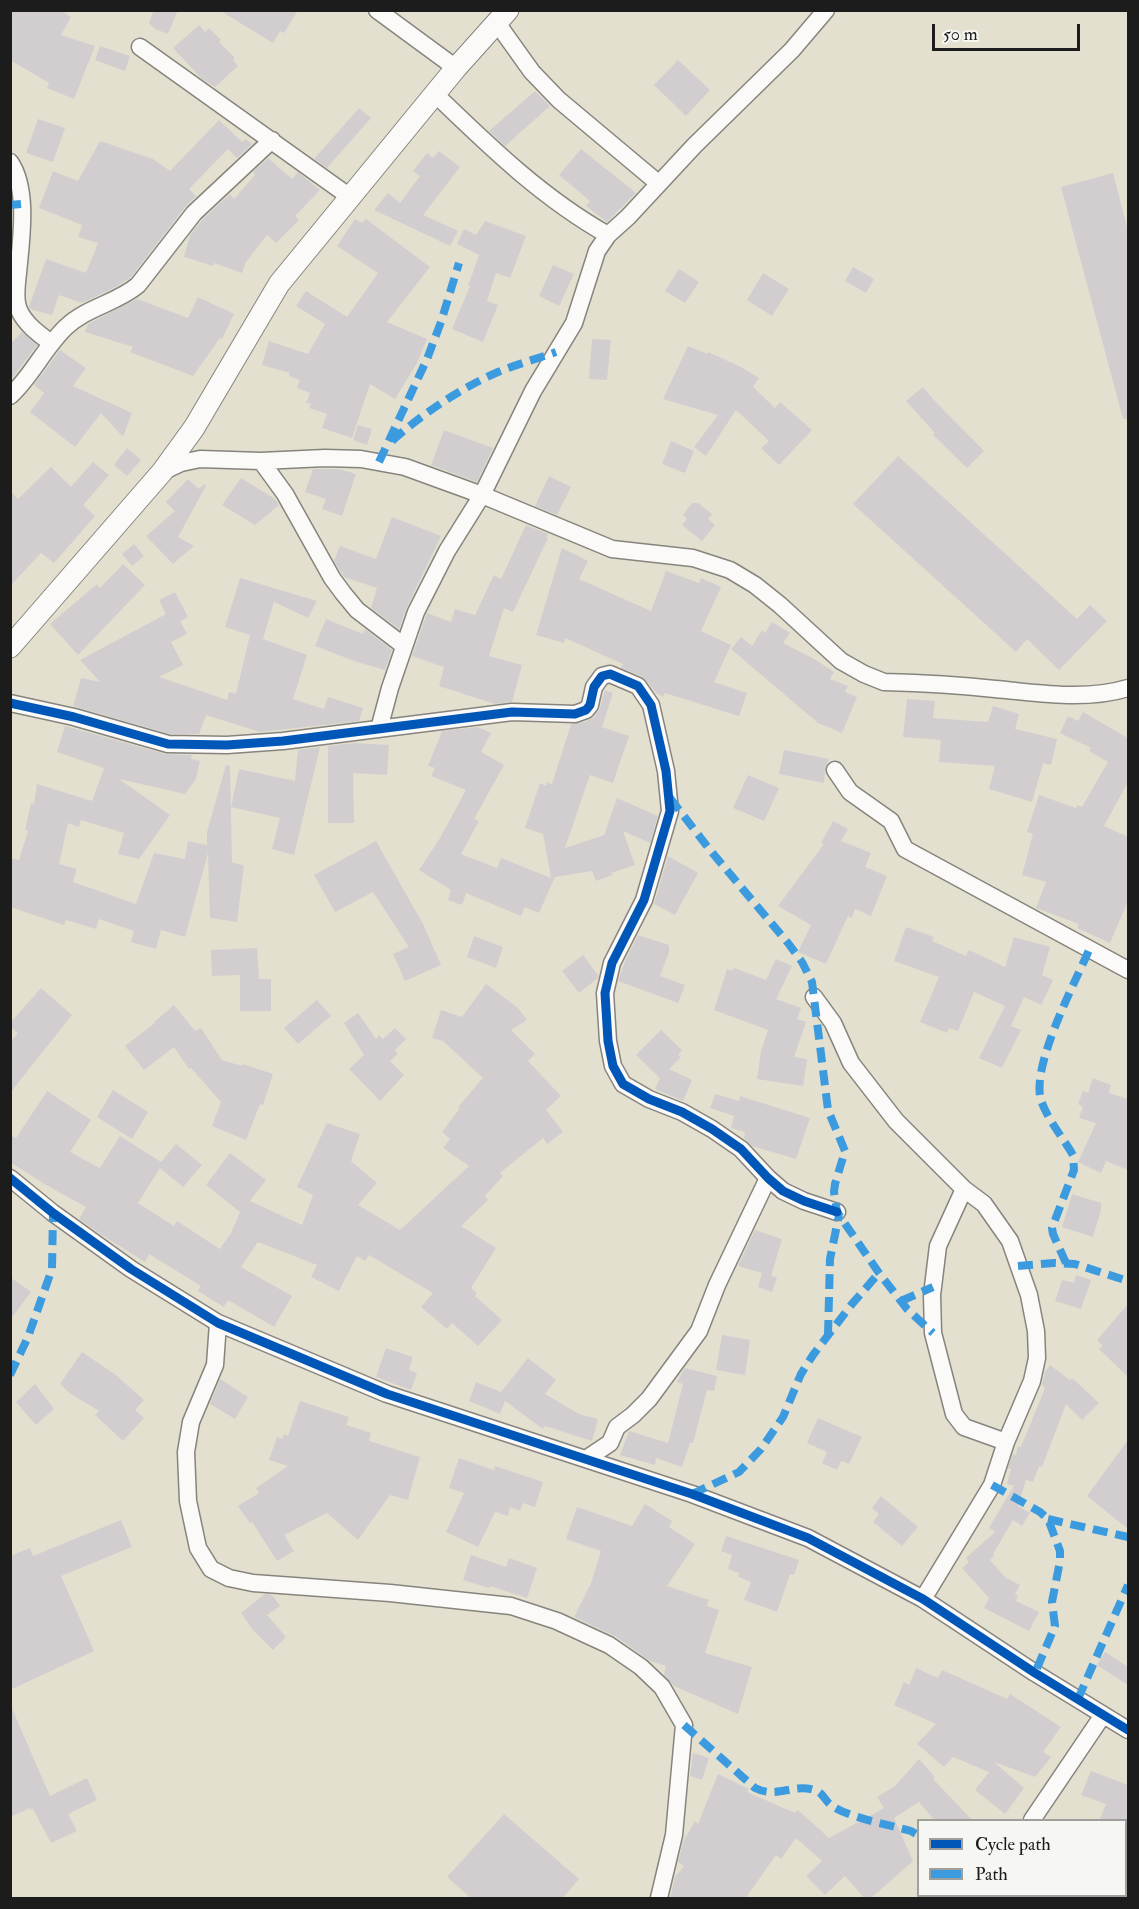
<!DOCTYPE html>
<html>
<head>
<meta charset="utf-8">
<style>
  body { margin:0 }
  #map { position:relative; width:1139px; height:1909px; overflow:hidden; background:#e3e0d0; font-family:"IM FELL Double Pica",serif }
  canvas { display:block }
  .frame { position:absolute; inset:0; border:12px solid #1c1c1c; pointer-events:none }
  .legend { position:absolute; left:917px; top:1819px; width:210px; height:78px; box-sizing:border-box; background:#f6f6f2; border:2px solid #9f9f9c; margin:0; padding:8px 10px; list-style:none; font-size:18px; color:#1c1c1c }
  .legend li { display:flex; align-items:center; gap:12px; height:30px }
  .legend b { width:30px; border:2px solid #9f9f9c }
  .scale { position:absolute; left:932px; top:24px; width:148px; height:27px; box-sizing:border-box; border:3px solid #1c1c1c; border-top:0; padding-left:8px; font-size:18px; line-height:21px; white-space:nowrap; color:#1c1c1c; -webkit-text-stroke:4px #f6f6f2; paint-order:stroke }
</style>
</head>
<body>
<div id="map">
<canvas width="1139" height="1909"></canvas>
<div class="frame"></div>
<ul class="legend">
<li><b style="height:8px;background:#0057b8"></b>Cycle path</li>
<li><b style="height:8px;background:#3c9bdf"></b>Path</li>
</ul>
<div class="scale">50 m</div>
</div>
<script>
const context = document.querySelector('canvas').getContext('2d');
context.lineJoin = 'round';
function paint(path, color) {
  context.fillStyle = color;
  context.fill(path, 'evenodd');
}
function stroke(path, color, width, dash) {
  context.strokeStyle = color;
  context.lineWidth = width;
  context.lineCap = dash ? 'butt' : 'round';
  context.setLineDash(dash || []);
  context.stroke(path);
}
paint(new Path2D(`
  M10 10H60L71 17 61 35 95 46 74 99 47 88 49 83 10 60Z
  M154 10H178L168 34 155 29 149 23Z
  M219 10H298L284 33 280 31 273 43Z
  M199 25 205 32 209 28 221 40 219 42 235 58 233 60 238 66 215 87 202 79 173 48Z
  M100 46 130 56 125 71 95 60Z
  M678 60 710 90 686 116 654 85Z
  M535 91 550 106 505 146 489 131Z
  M359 108 371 118 327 168 314 159Z
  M38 119 65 128 53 162 26 153Z
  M219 120 242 142 246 139 252 144 237 158 228 149 189 189 196 196 186 206 131 277 116 287 82 303 59 295 52 315 30 309 29 307 46 259 86 273 98 243 78 237 82 225 39 208 53 171 78 181 100 141 153 159 170 171Z
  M581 149 636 193 607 222 586 206 590 201 559 175Z
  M439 151 460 167 423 215 458 231 450 246 374 210 388 193 400 203 420 176 413 171 427 153 433 158Z
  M268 158 292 179 298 172 320 190 295 216 299 220 276 243 267 235 246 262 242 273 214 263 213 266 184 257 190 235 202 220 230 194 234 199 255 175 253 172Z
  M1113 173 1128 231V419H1123L1061 187Z
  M355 219 362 223 366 219 430 267 387 322 427 339 417 363 395 399 370 384 352 438 322 428 327 414 309 408 311 404 306 403 310 393 297 388 300 380 289 376 290 373 262 365 269 341 308 354 325 324 296 306 306 291 347 317 378 273 337 246Z
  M485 221 526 236 510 278 496 273 487 301 498 305 483 342 452 329 470 286H468L479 255 457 244 464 229 476 235Z
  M553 265 574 274 559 306 539 296Z
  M853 267 874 279 866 293 845 281Z
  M679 269 699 282 685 303 665 291Z
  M763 273 789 289 772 316 747 300Z
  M198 297 234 314 222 339 220 338 193 376 130 352 133 347 85 332 88 324 137 299 188 318Z
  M22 332 37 345 10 381V344Z
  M592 339 611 340 607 380 589 379Z
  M688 346 707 354 708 352 741 367 759 378 753 387 775 408 780 402 812 430 779 465 761 448 769 441 736 410 706 456 694 447 718 415 663 399Z
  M60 350 86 368 73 386 132 413 123 437 101 413 75 447 30 412 44 393 34 385Z
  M923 387 934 400 984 451 967 468 933 435 935 433 906 401Z
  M358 425 372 429 367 445 353 440Z
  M444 430 493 448 477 482 431 465Z
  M671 441 694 451 685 473 662 464Z
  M127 448 141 460 127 476 114 465Z
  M898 456 1077 619 1090 605 1107 621 1059 670 1027 639 1016 652 853 504Z
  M93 462 109 475 83 505 95 516 54 563 41 553 10 586V491L18 499 51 467 71 487Z
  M313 469H339L356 474 342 516 322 509 326 499 305 492Z
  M549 476 571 487 557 515 535 506Z
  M241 478 275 499 279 505 255 525 222 505Z
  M188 479 199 489 204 484 206 486 178 537 194 546 173 564 146 536 175 511 166 502Z
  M692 503H698L712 514 708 519 715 525 702 541 682 525 687 519 683 515Z
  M392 517 441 536 407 607 399 629 371 608 377 588 344 577 334 561 340 546 376 559Z
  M526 525 548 534 546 537 548 538 513 612 504 608 489 656 522 665 512 702 495 704 439 686 444 667 412 656 427 613 451 622 455 609 475 615 494 575 501 579Z
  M134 544 144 556 132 566 122 554Z
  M562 548 588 561 579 579 651 611 666 571 699 583 701 578 721 587 701 631 731 645 714 682 747 693 739 716 665 693 663 697 655 692 643 677 621 668 623 664 565 638 564 643 536 635Z
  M123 564 145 585 78 655 50 624 97 584 100 588Z
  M240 578 317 601 308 618 274 602 263 639 307 655 293 699 324 709 328 697 363 708 359 721 260 732 206 715 199 734H170L73 706 81 678 100 682 80 660 166 614 159 600 175 592 188 617 180 621 187 634 171 642 183 665 159 677 227 700 229 692 236 694 250 635 225 627Z
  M326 619 363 634 365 629 392 650 385 670 357 662 315 646Z
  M772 622 790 633 783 643 816 660 834 672 830 679 848 686 845 692 857 697 842 733 818 723 731 649 741 637 752 646 762 630 765 633Z
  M605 690 613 693 602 727 629 736 613 783 590 775 565 848 604 835 617 798 658 816 650 843 623 831 635 865 611 873 613 875 596 881 592 871 555 877 539 913 525 907 521 916 466 893 462 905 448 900 451 890 419 870 440 838 466 790 431 776 435 768 428 766 442 731 478 727 491 733 481 752 504 765 474 819 479 821 461 854 497 868 501 858 551 878 543 834 525 828 540 783 546 786 547 782 552 784 571 724 585 722 594 717 600 708Z
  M907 699 935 701 933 718 988 722 993 706 1019 714 1015 729 1057 739 1051 765 1043 763 1032 802 989 789 995 766 939 762 941 740 903 737Z
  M1083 712 1128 738V782L1104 826 1128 837V901L1110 943 1077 928 1079 924 1036 908 1046 882 1022 875 1033 834 1027 832 1039 795 1076 808 1077 805 1082 807 1108 762 1089 751 1091 748 1060 733 1068 716 1078 721Z
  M65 726 165 754 192 755 191 759 200 761 196 779 185 794 119 779 170 815 139 859 118 854 124 833 81 820 79 827 68 823 59 864 77 869 73 882 136 904 154 853 185 859 188 841 207 845V832L226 765 230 766 232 862 244 866 237 922 210 918 208 853 185 937 161 930 156 949 131 942 134 931 99 919 96 929 66 920 64 925 10 907V858L19 860 28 831 25 830 31 803 34 804 37 784 92 801 104 768 57 752Z
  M353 743 389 745 387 775 353 773 354 823H328V746Z
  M320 747 294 855 272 849 280 818 231 807 239 769 295 781 298 750Z
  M784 750 829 759 825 770 824 783 779 774Z
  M748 775 779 788 764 821 733 808Z
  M833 821 848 829 841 841 871 853 865 867 887 876 871 916 855 909 852 918 848 916 826 964 798 952 811 925 778 906 824 844 821 843Z
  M376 841 424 926 441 965 405 981 393 954 409 947 373 892 335 912 314 875Z
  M668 856 698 873 675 915 654 904Z
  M906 927 934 937 932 941 966 956 969 950 1005 967 1014 937 1050 947 1042 975 1053 980 1041 1005 1024 997 1011 1026 1021 1030 1002 1068 979 1058 1005 1006 974 992 958 1031 949 1028 947 1033 920 1022 939 977 894 961Z
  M638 935 669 945V952L660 976 685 985 678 1003 618 981 626 959Z
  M474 936 503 947 496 968 467 957Z
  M257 948 259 979H271V1011H240V975L212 976 211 950Z
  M583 955 598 975V978L579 993 562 971Z
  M776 959 792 966 776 999 801 1008 797 1019 806 1022 794 1057 807 1059 803 1086 757 1079 761 1051 768 1030 714 1010 727 969 732 971 734 968 766 980Z
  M486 984 518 1008 527 1020 511 1030 535 1054 528 1061 561 1096 546 1110 563 1132 547 1144 543 1138 500 1173 503 1176 485 1196 488 1200 461 1226 496 1248 471 1288 477 1293 475 1296 502 1320 478 1346 452 1323 447 1329 421 1307 433 1293 369 1255 365 1261 357 1256 339 1291 311 1277 317 1265 258 1242 241 1267 292 1296 274 1327 228 1300 224 1307 198 1291 201 1286 149 1254 145 1262 102 1235 79 1219 86 1207 46 1185 10 1162V1135L16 1138 47 1091 91 1120 70 1152 100 1168 120 1136 161 1162 176 1144 202 1165 183 1187 160 1168 138 1203 174 1226 177 1221 220 1249 231 1233 240 1212 206 1185 230 1153 266 1180 250 1201 302 1225 313 1195 297 1187 327 1123 360 1134 351 1161 377 1183 358 1205 400 1230 469 1166 443 1148 450 1139 442 1132 460 1108 458 1107 483 1078 443 1041 432 1038 441 1010 462 1017Z
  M41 988 72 1015 10 1093V1042L18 1033 10 1027V1023Z
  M317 1000 331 1016 298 1044 284 1028Z
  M174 1005 195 1031 201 1028 222 1060 242 1066 243 1064 273 1074 263 1105 260 1104 246 1140 212 1126 221 1102 191 1068 189 1069 174 1047 144 1070 125 1046 155 1023 154 1022Z
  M358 1013 376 1039 379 1035 383 1039 395 1028 406 1039 395 1050 398 1054 390 1061 404 1075 380 1101 349 1069 364 1055 344 1023Z
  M661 1030 682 1050 678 1055 681 1057 669 1069 692 1080 683 1101 655 1089 660 1078 636 1055Z
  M1093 1078 1111 1085 1109 1093 1128 1099V1170L1106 1161 1101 1173 1078 1162 1096 1123 1079 1118 1083 1107 1078 1104 1083 1091 1088 1093Z
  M113 1090 148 1112 132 1139 97 1117Z
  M715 1094 739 1101 740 1096 810 1118 796 1159 752 1146 744 1138 745 1132 731 1128 734 1116 710 1108Z
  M1072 1194 1101 1203V1210L1093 1237 1062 1227Z
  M755 1230 782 1239 771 1276 777 1277 772 1292 758 1287 762 1273 738 1266Z
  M1076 1275 1091 1280 1081 1309 1055 1301 1062 1280 1074 1283Z
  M10 1277 31 1292 10 1320Z
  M1128 1304V1377L1099 1349 1103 1346 1097 1340Z
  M722 1335 750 1340 745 1375 716 1370Z
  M386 1348 413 1357 409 1370 417 1373 411 1390 376 1377Z
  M82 1352 116 1375 144 1400 135 1410 144 1418 123 1441 95 1415 99 1411 71 1394 60 1384Z
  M528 1358 556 1380 545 1394 579 1414 598 1419 592 1441 545 1426 543 1429 505 1401 500 1414 469 1401 476 1382 501 1392Z
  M1050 1365 1070 1380 1072 1378 1099 1403 1082 1420 1066 1404 1042 1467 1039 1466 1033 1482 1026 1480 1018 1506 1030 1513 1022 1526 1013 1520 993 1554 994 1556 990 1560 1006 1578 1020 1585 1015 1594 1018 1596 1016 1601 1039 1612 1029 1631 984 1608 989 1598 962 1568 969 1562 966 1558 995 1532 989 1528 1014 1486 1007 1484 1011 1469 1008 1468 1013 1454 1016 1455 1018 1446 1021 1447 1045 1388 1042 1385 1045 1372Z
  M685 1368 717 1376 714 1391 707 1390 693 1443H690L682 1467 656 1458 655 1465 620 1455 629 1431 668 1443 683 1384 677 1382Z
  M220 1379 248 1397 235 1419 210 1404Z
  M35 1384 54 1409 36 1425 16 1402Z
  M300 1401 349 1417 346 1425 371 1433 369 1441 420 1457 408 1500 390 1495 358 1540 327 1513 284 1535 294 1551 277 1561 252 1522 250 1523 238 1506 259 1493 256 1488 288 1466 269 1460 277 1437 282 1439 284 1434 288 1436Z
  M818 1418 862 1437 849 1464 841 1461 837 1470 822 1463 827 1452 807 1443Z
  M1128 1440V1529L1087 1496Z
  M459 1458 494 1470 495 1466 543 1482 535 1507 523 1503 520 1511 510 1507 508 1516 495 1512 478 1547 446 1532 464 1493 449 1488Z
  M881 1496 918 1527 902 1546 873 1522 879 1514 872 1508Z
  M645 1504 672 1521 669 1527 695 1544 667 1586 709 1600 707 1606 719 1610 705 1653 752 1667 738 1714 674 1686 664 1675 666 1666 650 1661 615 1636 574 1617 591 1583 601 1551 566 1539 577 1507 632 1526Z
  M121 1520 132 1547 61 1576 94 1651 10 1690V1556L30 1548 33 1556Z
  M726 1536 799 1560 794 1575 790 1574 777 1612 744 1600 751 1582 738 1577 739 1573 728 1569 732 1555 721 1551Z
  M471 1555 506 1567 509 1558 537 1568 527 1598 490 1586 489 1588 463 1580Z
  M265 1594 272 1595 280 1606 267 1615 286 1637 273 1650 253 1630 241 1613Z
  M1105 1652 1128 1667V1685L1097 1665Z
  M916 1668 938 1678 942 1670 1007 1699 1010 1694 1061 1727 1043 1752 1051 1757 1035 1777 994 1762 1024 1788 1005 1814 975 1790 989 1772 953 1757 944 1767 917 1744 936 1724 894 1705 904 1682 909 1685Z
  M10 1704 50 1796 87 1778 97 1800 68 1814 77 1831 51 1843 33 1809 31 1810 30 1808 10 1817Z
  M693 1753 709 1758 702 1780 690 1776Z
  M919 1759 935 1777 933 1779 973 1821H935L919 1802 894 1818 913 1861 870 1899H865L845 1876 825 1895 806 1876 822 1861 796 1838 781 1859 776 1855 745 1899H670L675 1877 684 1866 678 1862 683 1842 695 1821 698 1824 718 1774 749 1789 747 1792 795 1813 798 1810 829 1838 884 1808 877 1797 895 1786Z
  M1091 1771 1128 1785V1821H1099L1106 1804 1081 1795Z
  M504 1814 579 1879 562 1899H472L447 1877Z`), '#d2cecf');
const minor = new Path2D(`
  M377 10 456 68
  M497 23 532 72 559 100 658 183
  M140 47 350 197
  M435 94C489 146 542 198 608 235
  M10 162C29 189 21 241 18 273 17 284 14 299 19 310 25 324 39 334 51 343
  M10 396C32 376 44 348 66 327 87 307 117 303 138 285L194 213 272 140
  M261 461 285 494 332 578 343 593 357 610 404 646
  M162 472 181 463 200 459 261 461 325 458 361 459 405 467 482 495 612 549 693 558 730 570 755 585 780 605 841 661 864 674 884 682C921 683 958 685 995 689 1040 693 1085 701 1128 688
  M10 703 74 717 168 744 227 745 283 741 512 712 575 714 586 710 590 705 594 687 602 676 610 674 638 686 651 705 666 771 670 811 644 900 612 963 605 993 608 1041 613 1066 623 1084 649 1099 682 1112 712 1129 741 1149 768 1178 783 1191 804 1201 837 1212
  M379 729 390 688 416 612 447 551 482 495 533 391 574 323 597 251 608 235 628 217 694 146 792 50 826 10
  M835 770 850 792 891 821 905 849 1128 970
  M814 997 833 1023 851 1063 896 1121 964 1189 984 1204 1010 1241 1029 1295 1036 1331 1037 1358 1032 1381 1006 1442 992 1485 923 1599
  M10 1178 53 1213 131 1269 218 1323 387 1394 692 1494 808 1538 923 1599 1035 1673 1128 1730
  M964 1189 938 1246 932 1295 933 1333 954 1414 964 1427 1006 1442
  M218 1323 215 1365 191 1422 186 1452 188 1501 198 1548 211 1569 229 1578 253 1583 390 1593 511 1606 557 1621 609 1645 641 1667 662 1687 684 1725 674 1835 659 1898
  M586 1459 610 1443 617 1427 633 1415 649 1399 699 1331 717 1285 768 1178
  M1032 1820 1103 1715
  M980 1898 982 1896`);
const tertiary = new Path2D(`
  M10 647 162 472 194 428 279 284 456 68 508 10`);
stroke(minor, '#86847c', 19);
stroke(tertiary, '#86847c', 23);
stroke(minor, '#fbfaf8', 16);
stroke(tertiary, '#fbfaf8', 21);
stroke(new Path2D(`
  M10 205 21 204
  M392 441C422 414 461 388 498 372 517 364 537 359 556 352
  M379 462 427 359 441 322 459 263
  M670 798 710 850 788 943 802 962 812 982 828 1110 845 1151 835 1184 834 1192 837 1212 879 1273 907 1309 933 1333
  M1066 1263 1053 1234 1052 1228 1074 1170 1073 1155C1063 1138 1049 1121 1042 1103 1028 1071 1075 983 1089 950
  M1018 1266 1054 1263 1075 1264 1128 1281
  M901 1301 933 1287
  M828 1335 830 1259 839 1215
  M10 1375 28 1337 52 1269 53 1213
  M992 1485 1040 1512 1048 1519 1060 1551V1561L1052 1602 1055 1626 1035 1673
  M692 1494 739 1472 761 1449 783 1417 801 1374 813 1355 852 1304 879 1273
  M1048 1519 1128 1537
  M1078 1699 1128 1585
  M684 1725 755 1788C777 1799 794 1783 814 1790 823 1792 824 1800 831 1805 846 1817 890 1825 911 1831L918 1835
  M980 1896 981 1897`), '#3c9bdf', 8, [15, 8]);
stroke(new Path2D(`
  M10 703 74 717 168 744 227 745 283 741 512 712 575 714 586 710 590 705 594 687 602 676 610 674 638 686 651 705 666 771 670 811 644 900 612 963 605 993 608 1041 613 1066 623 1084 649 1099 682 1112 712 1129 741 1149 768 1178 783 1191 804 1201 837 1212
  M10 1178 53 1213 131 1269 218 1323 387 1394 692 1494 808 1538 923 1599 1035 1673 1128 1730`), '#0057b8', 9);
</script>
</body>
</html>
